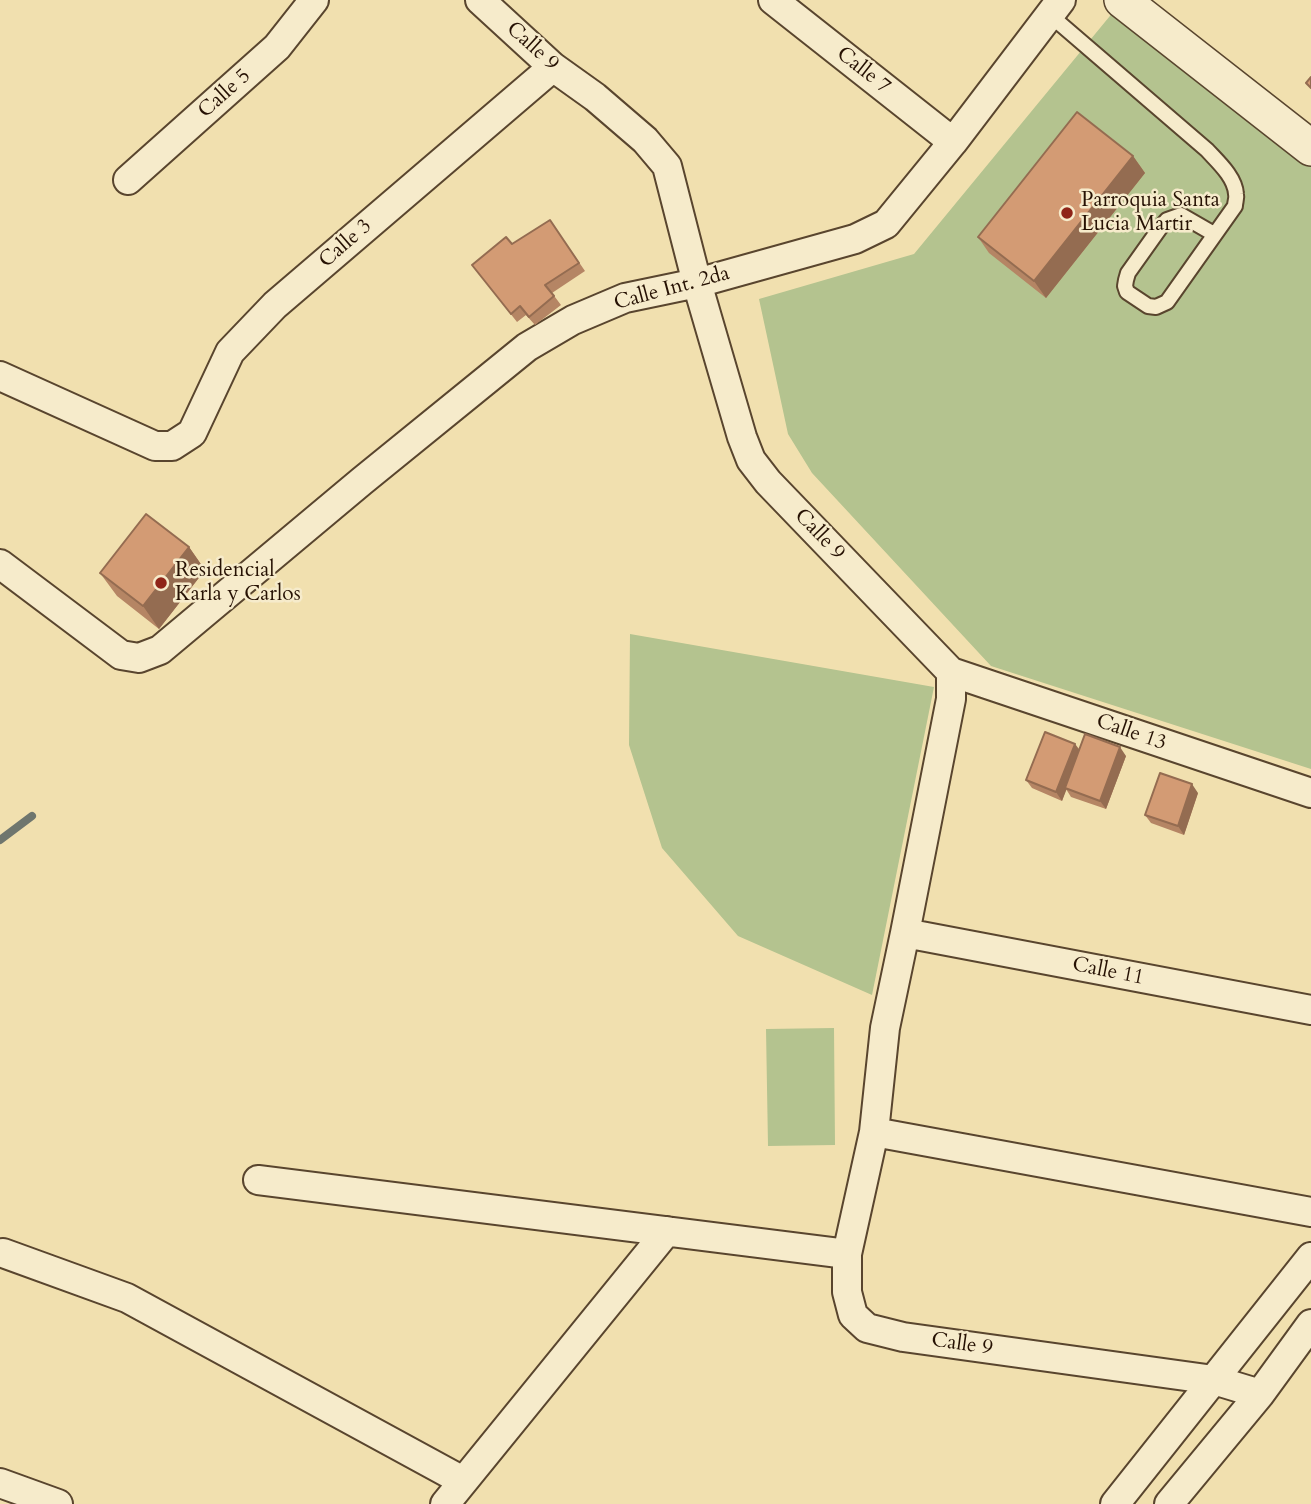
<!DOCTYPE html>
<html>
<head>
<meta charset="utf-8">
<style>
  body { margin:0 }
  canvas { display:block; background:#f1e0af }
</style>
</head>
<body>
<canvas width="1311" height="1504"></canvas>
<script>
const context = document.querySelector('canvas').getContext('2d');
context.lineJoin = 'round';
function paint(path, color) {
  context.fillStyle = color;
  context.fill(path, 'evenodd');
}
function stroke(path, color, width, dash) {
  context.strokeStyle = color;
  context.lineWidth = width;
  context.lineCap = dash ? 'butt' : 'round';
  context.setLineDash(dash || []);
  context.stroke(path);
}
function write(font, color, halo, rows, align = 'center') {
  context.font = font + ' Cardo,serif';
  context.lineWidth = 5;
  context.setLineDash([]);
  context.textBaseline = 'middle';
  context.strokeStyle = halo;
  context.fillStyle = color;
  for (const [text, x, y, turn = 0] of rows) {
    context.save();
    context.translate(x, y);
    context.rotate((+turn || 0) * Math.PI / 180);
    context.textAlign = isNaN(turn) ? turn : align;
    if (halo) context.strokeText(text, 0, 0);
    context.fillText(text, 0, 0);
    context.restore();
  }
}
paint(new Path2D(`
  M1114 11 1311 163V769L991 666 812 473 788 434 759 299 914 254Z
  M630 634 934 687 872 995 738 936 662 848 629 745Z
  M834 1028 835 1145 768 1146 766 1029Z`), '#b4c38f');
stroke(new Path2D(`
  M0 840 32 816`), '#6f766e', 8);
const service = new Path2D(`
  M1050 15 1207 150C1218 162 1235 177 1236 194 1237 198 1235 202 1235 206L1167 302 1156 307 1148 306 1127 292 1125 286 1126 280 1128 273 1160 228 1167 220 1181 215 1214 234`);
const minor = new Path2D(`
  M480 0 553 67 595 97 645 140 667 166 697 283 742 437 751 460 768 482 951 672V699L905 933 885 1028 874 1132 847 1254V1292L853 1315 867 1328 903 1337 1214 1380 1260 1394
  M773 0 953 142
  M128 180 277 47 314 0
  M0 376 155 446H172L192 433 230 352 275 305 553 67
  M0 564 121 655 139 658 160 650 362 481 527 347 573 320 625 298 697 283 855 239 886 224 953 142 1061 0
  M951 672 1311 793
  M905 933 1311 1010
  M874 1132 1311 1212
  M258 1180 847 1254
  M3 1253 127 1298 463 1481
  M0 1483 58 1504
  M445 1504 667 1231
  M1115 1504 1311 1257
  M1169 1504 1260 1394 1311 1324`);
const tertiary = new Path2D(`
  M1122 0 1311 148`);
stroke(service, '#59452e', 18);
stroke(minor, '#59452e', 32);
stroke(tertiary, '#59452e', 38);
stroke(service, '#f6ebcb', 14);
stroke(minor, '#f6ebcb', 28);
stroke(tertiary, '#f6ebcb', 35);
paint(new Path2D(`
  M1133 156 1145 173 1046 298 989 253 978 237Z
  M550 220 585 271 552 293 561 305 535 325 526 315 517 322 472 265 512 244Z
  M189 547 205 570 159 629 117 596 100 573Z
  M1075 744 1080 750 1126 756 1106 809 1071 797 1066 789 1062 801 1032 788 1026 780Z
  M1198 793 1184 835 1151 823 1145 815Z`), '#b58564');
paint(new Path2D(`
  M1133 156 1145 173 1046 298 1034 281Z
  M189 547 205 570 159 629 143 606Z
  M1075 744 1081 753 1062 801 1056 792Z
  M1120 747 1126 756 1106 809 1100 801Z
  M1192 784 1198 793 1184 835 1178 826Z`), '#946c51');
const building = new Path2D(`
  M1311 77V88L1306 83Z
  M1077 112 1133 156 1034 281 978 237Z
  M550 220 579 263 545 285 554 296 529 317 520 306 511 314 472 265 506 237 512 244Z
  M146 514 189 547 143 606 100 573Z
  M1045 732 1075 744 1056 792 1026 780Z
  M1085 734 1120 747 1100 801 1065 788Z
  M1160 773 1192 784 1178 826 1145 815Z`);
paint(building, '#d39b74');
stroke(building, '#946c51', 2);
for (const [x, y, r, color] of [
  [1067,213,7,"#8f2418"],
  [161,583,7,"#8f2418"]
]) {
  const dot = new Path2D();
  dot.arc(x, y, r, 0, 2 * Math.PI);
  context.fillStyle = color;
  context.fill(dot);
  stroke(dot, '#f6ebcb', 2.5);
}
write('21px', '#261103', '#f6ebcb', [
  ["Calle 9",532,47,42],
  ["Calle 7",863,71,38],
  ["Calle 5",225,94,-42],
  ["Calle 3",346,244,-41],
  ["Calle Int. 2da",672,289,-15],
  ["Calle 9",819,535,46],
  ["Calle 13",1131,733,19],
  ["Calle 11",1108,972,11],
  ["Calle 9",962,1345,8]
]);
write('21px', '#261103', '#f6ebcb', [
  ["Parroquia Santa",1081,201],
  ["Lucia Martir",1081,225],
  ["Residencial",175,571],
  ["Karla y Carlos",175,595]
], 'left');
</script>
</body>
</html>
